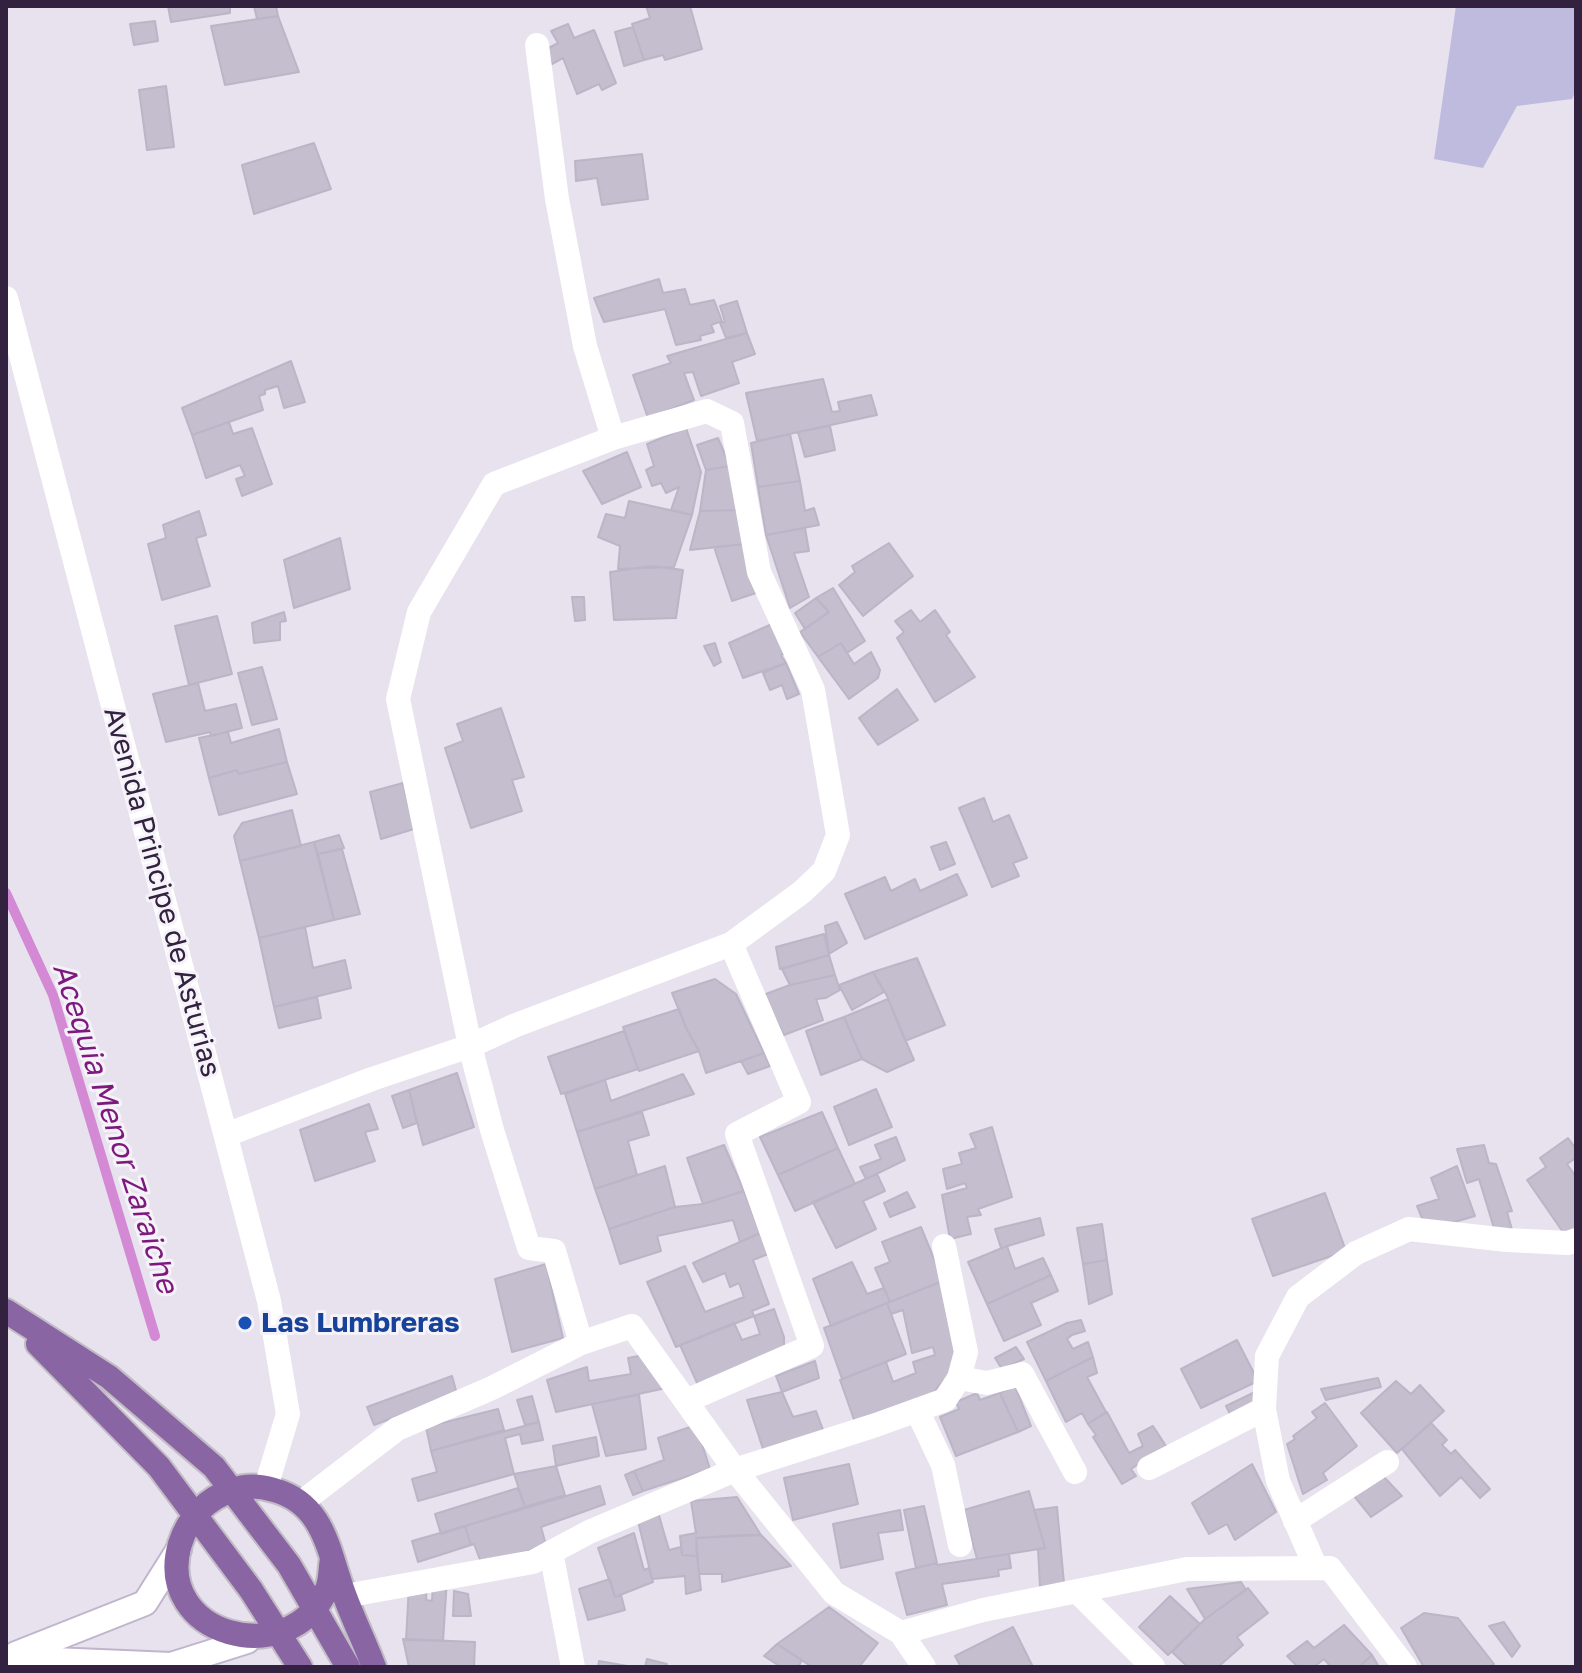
<!DOCTYPE html>
<html>
<head>
<meta charset="utf-8">
<style>
  body { margin:0 }
  #map { position:relative; width:1582px; height:1673px; overflow:hidden; background:#e7e2ed; font-family:"Golos Text",sans-serif }
  canvas { display:block }
  .frame { position:absolute; inset:0; border:8px solid #32213f; pointer-events:none }
</style>
</head>
<body>
<div id="map">
<canvas width="1582" height="1673"></canvas>
<div class="frame"></div>
</div>
<script>
const context = document.querySelector('canvas').getContext('2d');
context.lineJoin = 'round';
function paint(path, color) {
  context.fillStyle = color;
  context.fill(path, 'evenodd');
}
function stroke(path, color, width, dash) {
  context.strokeStyle = color;
  context.lineWidth = width;
  context.lineCap = dash ? 'butt' : 'round';
  context.setLineDash(dash || []);
  context.stroke(path);
}
function write(font, color, halo, rows, align = 'center') {
  context.font = font + ' "Golos Text",sans-serif';
  context.lineWidth = 6;
  context.setLineDash([]);
  context.textBaseline = 'middle';
  context.strokeStyle = halo;
  context.fillStyle = color;
  for (const [text, x, y, turn = 0] of rows) {
    context.save();
    context.translate(x, y);
    context.rotate((+turn || 0) * Math.PI / 180);
    context.textAlign = isNaN(turn) ? turn : align;
    if (halo) context.strokeText(text, 0, 0);
    context.fillText(text, 0, 0);
    context.restore();
  }
}
paint(new Path2D(`
  M1456 6H1576V90L1572 99 1517 106 1483 168 1434 159Z`), '#bfbbdf');
stroke(new Path2D(`
  M6 893 53 995 155 1336`), '#d389d4', 10);
const building = new Path2D(`
  M168 6H230V13L171 22Z
  M254 6H276L278 16 257 19Z
  M646 6H690L702 49 665 60 663 55 644 60 632 24 650 18Z
  M278 16 299 72 225 85 211 26Z
  M155 21 158 41 134 45 130 24Z
  M568 24 574 38 594 30 616 83 602 90 599 84 577 94 563 58 552 64 545 50 558 43 551 31Z
  M633 27 644 60 624 66 615 32Z
  M166 86 174 147 147 150 139 90Z
  M314 143 331 189 254 214 242 165Z
  M642 154 648 199 602 205 597 178 576 181 575 161Z
  M659 279 663 293 685 289 690 305 714 300 722 321 711 325 714 332 700 336 701 340 676 345 665 309 604 322 594 298Z
  M737 301 747 333 726 338 720 323 725 322 720 306Z
  M747 333 755 354 732 362 739 383 701 396 693 372 684 373 694 400 648 418 633 375 671 363 667 356Z
  M291 361 305 402 284 408 278 386 265 390V394L259 396 263 410 192 435 182 408Z
  M823 379 832 412 840 411 838 402 871 395 877 415 757 441 746 393Z
  M229 422 233 434 252 428 272 484 242 496 236 479 245 476 240 465 206 478 192 435Z
  M830 426 835 450 805 457 798 432Z
  M686 428 701 472 692 515 671 510 679 487 666 493 661 483 652 486 646 470 654 466 647 444Z
  M790 434 800 481 758 487 751 443Z
  M718 438 730 466 706 470 697 445Z
  M627 452 641 487 602 504 583 471Z
  M730 466 742 510 700 511 706 470Z
  M800 481 805 511 814 508 819 525 766 535 758 487Z
  M629 501 692 515 674 567 618 569 620 546 598 537 606 514 625 518Z
  M742 510 746 544 690 550 700 511Z
  M199 511 206 535 196 538 210 586 162 600 148 544 166 538 163 525Z
  M805 528 809 551 794 553 809 597 790 608 766 535Z
  M340 538 350 589 294 608 284 560Z
  M889 543 913 576 863 616 839 585 855 572 852 566Z
  M746 544 759 592 732 601 714 547Z
  M652 566 683 570 676 618 614 620 610 572Z
  M833 588 865 641 847 653 841 643 818 657 800 632 829 612 816 598Z
  M572 597H584L585 620 575 621Z
  M816 598 829 612 805 629 795 613Z
  M911 610 920 622 935 610 950 632 946 635 975 677 935 702 897 638 904 632 895 621Z
  M284 612 286 621 280 622V640L254 643 252 623Z
  M217 616 232 674 189 685 175 626Z
  M772 624 786 653 781 655 786 663 743 678 729 643Z
  M715 643 721 662 714 666 704 646Z
  M841 643 854 664 871 652 880 670 878 678 849 699 818 657Z
  M786 663 799 694 787 699 782 685 770 690 763 673Z
  M262 667 277 719 252 725 238 673Z
  M198 683 205 711 236 704 242 728 211 736 210 732 166 742 153 694Z
  M897 689 918 720 878 745 859 718Z
  M501 708 524 777 512 780 522 811 471 828 445 748 463 741 457 724Z
  M279 729 287 762 239 774 237 770 209 778 199 738 228 732 231 743Z
  M287 762 297 794 219 815 209 778 237 770 239 774Z
  M403 783 414 829 381 839 370 792Z
  M984 798 993 822 1009 815 1027 858 1013 863 1019 876 992 887 959 808Z
  M292 810 301 846 240 861 234 836 242 823Z
  M339 835 344 848 318 854 314 842Z
  M314 842 334 920 259 938 240 861Z
  M946 842 955 864 940 870 931 847Z
  M342 849 360 914 334 920 318 854Z
  M957 874 967 895 865 939 845 894 885 877 891 891 915 879 920 891Z
  M837 922 847 943 829 954 825 926Z
  M305 927 313 968 345 960 351 988 274 1007 259 938Z
  M824 934 829 955 780 969 776 947Z
  M829 955 835 975 790 985 782 969Z
  M917 958 945 1025 905 1041 887 996 873 972Z
  M873 972 884 992 852 1010 839 985Z
  M835 975 840 990 826 998 816 999 823 1020 784 1035 763 995 790 985Z
  M715 979 736 994 764 1053 706 1073 699 1051 687 1030 672 993Z
  M317 997 321 1018 279 1028 274 1007Z
  M888 999 914 1060 887 1072 862 1059 844 1017Z
  M679 1009 687 1030 699 1051 639 1071 623 1027Z
  M844 1017 862 1059 821 1075 806 1031Z
  M624 1031 638 1069 561 1094 548 1057Z
  M764 1053 770 1066 748 1074 741 1061Z
  M457 1073 474 1127 423 1145 409 1090Z
  M683 1074 694 1094 577 1132 565 1094 605 1080 611 1101Z
  M876 1089 892 1127 849 1145 834 1107Z
  M409 1090 417 1123 403 1128 392 1096Z
  M369 1104 378 1129 365 1132 375 1161 315 1181 300 1130Z
  M642 1112 649 1135 628 1141 637 1175 595 1189 577 1132Z
  M822 1112 838 1148 778 1175 760 1137Z
  M992 1127 1012 1197 978 1209 981 1215 967 1217 971 1234 950 1239 942 1195 967 1188 965 1183 947 1189 943 1169 962 1164 959 1153 976 1148 970 1134Z
  M896 1137 905 1160 866 1179 860 1167 881 1159 875 1145Z
  M1568 1138 1576 1149V1158L1567 1164 1576 1177V1232L1567 1238 1527 1180 1546 1167 1540 1158Z
  M724 1145 744 1191 703 1204 687 1158Z
  M1484 1145 1489 1163 1496 1164 1512 1211 1507 1212 1513 1233 1497 1238 1479 1179 1467 1183 1457 1149Z
  M838 1148 855 1184 795 1211 778 1175Z
  M665 1166 675 1207 609 1229 595 1189Z
  M1457 1166 1475 1216 1427 1230 1417 1206 1439 1199 1431 1178Z
  M877 1174 885 1191 863 1201 876 1229 836 1248 813 1202Z
  M744 1191 760 1233 740 1242 733 1220 657 1236 661 1251 620 1264 609 1229 675 1207 703 1204Z
  M907 1192 915 1207 890 1217 884 1203Z
  M1325 1193 1346 1251 1273 1276 1252 1219Z
  M1040 1218 1044 1235 1001 1248 995 1229Z
  M1102 1224 1107 1260 1083 1264 1077 1228Z
  M921 1227 943 1281 890 1302 875 1268 890 1262 882 1242Z
  M760 1233 768 1254 753 1260 769 1304 752 1311 754 1316 676 1347 647 1282 685 1266 705 1312 744 1297 739 1283 730 1287 725 1273 703 1282 693 1263Z
  M1007 1246 1015 1269 1043 1258 1051 1275 987 1304 968 1262Z
  M1107 1260 1112 1294 1089 1304 1083 1264Z
  M852 1262 867 1294 884 1288 890 1302 831 1326 813 1279Z
  M546 1264 563 1338 512 1352 495 1279Z
  M1051 1275 1058 1291 1031 1303 1041 1325 1004 1341 987 1304Z
  M943 1281 957 1365 926 1401 857 1428 840 1380 886 1362 893 1382 916 1373 913 1362 935 1355 933 1347 912 1353 903 1310 891 1314 887 1303Z
  M887 1303 906 1354 842 1379 824 1328Z
  M774 1309 784 1337V1348L698 1385 680 1345 734 1323 742 1340 760 1334 754 1316Z
  M1081 1320 1085 1331 1072 1335 1067 1339 1073 1349 1088 1342 1093 1357 1046 1381 1027 1342 1067 1323Z
  M1237 1340 1258 1381 1201 1408 1181 1369Z
  M1016 1347 1024 1359 1002 1369 995 1358Z
  M649 1354 666 1388 556 1412 547 1380 587 1367 589 1381 631 1374 628 1358Z
  M1093 1357 1097 1373 1087 1377 1106 1412 1088 1424 1082 1413 1066 1422 1046 1381Z
  M815 1361 819 1378 782 1392 776 1376Z
  M452 1376 457 1394 374 1425 367 1407Z
  M1378 1378 1381 1387 1326 1400 1321 1389Z
  M1396 1381 1411 1394 1420 1385 1444 1411 1397 1453 1361 1413Z
  M1015 1386 1031 1426 1018 1432 1000 1393Z
  M1257 1391 1255 1404 1231 1416 1226 1406Z
  M782 1392 793 1417 816 1411 825 1435 763 1449 747 1400Z
  M977 1393 980 1400 1000 1393 1018 1432 956 1456 940 1417 959 1409 956 1402Z
  M639 1395 646 1449 606 1456 592 1404Z
  M532 1396 539 1422 525 1425 517 1400Z
  M1325 1403 1357 1446 1323 1473 1327 1480 1303 1494 1287 1444 1295 1439 1293 1436 1317 1418 1312 1412Z
  M498 1409 504 1430 431 1451 426 1427Z
  M1107 1412 1129 1453 1143 1446 1138 1434 1153 1426 1166 1446 1131 1469 1136 1476 1122 1484 1093 1437 1096 1435 1088 1424Z
  M539 1422 543 1440 522 1444 520 1434 505 1438 514 1474 418 1501 412 1479 437 1472 431 1451Z
  M1431 1423 1447 1440 1442 1445 1451 1454 1455 1450 1490 1489 1480 1498 1461 1477 1440 1496 1402 1449Z
  M696 1425 710 1469 643 1491 634 1471 664 1460 658 1438Z
  M596 1437 599 1456 556 1466 553 1446Z
  M849 1464 858 1504 793 1520 784 1478Z
  M1252 1464 1276 1512 1235 1540 1227 1524 1209 1534 1192 1503Z
  M556 1466 565 1495 525 1507 514 1474Z
  M634 1471 643 1491 633 1495 625 1475Z
  M1383 1476 1402 1496 1371 1517 1354 1496Z
  M600 1486 605 1504 541 1527 546 1545 482 1565 474 1544 471 1545 465 1526Z
  M518 1488 525 1507 441 1534 435 1514Z
  M1029 1491 1045 1548 977 1559 964 1510Z
  M737 1497 761 1535 696 1538 697 1556 682 1555 680 1536 696 1533 691 1501Z
  M924 1506 937 1563 916 1568 904 1510Z
  M1057 1507 1064 1583 1040 1587 1038 1549 1045 1548 1034 1510Z
  M900 1510 903 1530 878 1533 883 1559 841 1568 833 1524Z
  M658 1512 669 1550 681 1547 682 1555 697 1556 701 1590 686 1594 685 1576 652 1579 637 1517Z
  M465 1526 471 1545 418 1562 412 1541Z
  M634 1533 644 1570 649 1568 653 1582 615 1597 598 1548Z
  M743 1535H761L791 1566 722 1582V1574H699L696 1538Z
  M1009 1554 1011 1568 998 1570 999 1576 942 1584 947 1605 907 1615 896 1573 937 1563V1565Z
  M447 1579 443 1641 406 1640 409 1585 427 1582 426 1600 432 1601 433 1581Z
  M610 1579 615 1597 621 1595 625 1610 588 1620 579 1589Z
  M1241 1582 1246 1590 1205 1619 1187 1589Z
  M1248 1588 1268 1613 1237 1637 1243 1645 1218 1667H1188L1172 1652 1205 1619Z
  M454 1591 468 1594 471 1616H453Z
  M1170 1596 1200 1624 1168 1655 1139 1627Z
  M829 1607 878 1643 859 1667H812L777 1644Z
  M1424 1613 1458 1618 1494 1664 1489 1667H1424L1401 1628Z
  M1504 1622 1520 1646 1512 1657 1489 1626Z
  M1344 1625 1372 1655 1359 1667H1331L1324 1659 1314 1667H1298L1287 1656 1307 1641 1314 1648Z
  M1013 1627 1033 1667H961L955 1656Z
  M403 1639 475 1642 474 1667H409Z
  M777 1644 802 1660 798 1667H781L764 1656Z
  M1372 1655 1379 1667H1359Z
  M647 1659 667 1664 666 1667H645Z
  M599 1661 633 1667H598Z`);
paint(building, '#c5bece');
stroke(building, '#bcb4c7', 2);
const secondary = new Path2D(`
  M16 1654 145 1603 179 1549
  M6 1658 171 1665 247 1641`);
const primary = new Path2D(`
  M6 1311 109 1377 214 1467 289 1565 348 1667
  M38 1344 159 1467 251 1590 300 1667
  M332 1559C330 1569 331 1580 327 1589 289 1673 153 1635 180 1544 188 1518 207 1498 233 1490 246 1485 261 1486 274 1490 325 1504 328 1552 344 1594 353 1619 365 1643 374 1667`);
stroke(secondary, '#c1b5cd', 28);
stroke(primary, '#c2bcc5', 28);
stroke(new Path2D(`
  M537 45 557 199 585 346 613 438
  M6 298 269 1301 288 1414 266 1487
  M226 1135 372 1079 470 1046 516 1025 731 944 799 1102 737 1134 812 1346 686 1401
  M581 1343 554 1251 529 1248 492 1130 470 1046 398 699 419 612 494 484 613 438 707 411 732 423 759 572 813 690 838 835 824 871 802 892 731 944
  M959 1378 987 1383 1022 1374 1075 1472
  M917 1410 943 1465 960 1545
  M1149 1468 1264 1409
  M302 1502 397 1429 492 1388 581 1343 632 1326 735 1470 834 1593 901 1633 983 1610 1187 1569 1330 1568 1405 1667
  M1295 1521 1387 1462
  M551 1552 573 1667
  M1316 1568 1278 1481 1264 1409 1267 1356 1298 1297 1356 1253 1409 1229 1507 1240 1568 1243 1576 1240
  M1077 1591 1153 1667
  M345 1596 533 1562 589 1532 735 1470 876 1425 945 1400 959 1378 966 1352 944 1246
  M901 1633 924 1667`), '#fff', 24);
stroke(secondary, '#fff', 24);
stroke(primary, '#8a65a4', 24);
for (const [x, y, r, color] of [
  [245,1323,8,"#1a4fb4"]
]) {
  const dot = new Path2D();
  dot.arc(x, y, r, 0, 2 * Math.PI);
  context.fillStyle = color;
  context.fill(dot);
  stroke(dot, '#f5f3f9', 3);
}
write('28px', '#32213f', '#f5f3f9', [
  ["Avenida Principe de Asturias",162,892,75]
]);
write('bold 28px', '#164399', '#f5f3f9', [
  ["Las Lumbreras",261,1323]
], 'left');
write('italic 30px', '#7d197d', '#f5f3f9', [
  ["Acequia Menor Zaraiche",115,1128,72]
]);
</script>
</body>
</html>
